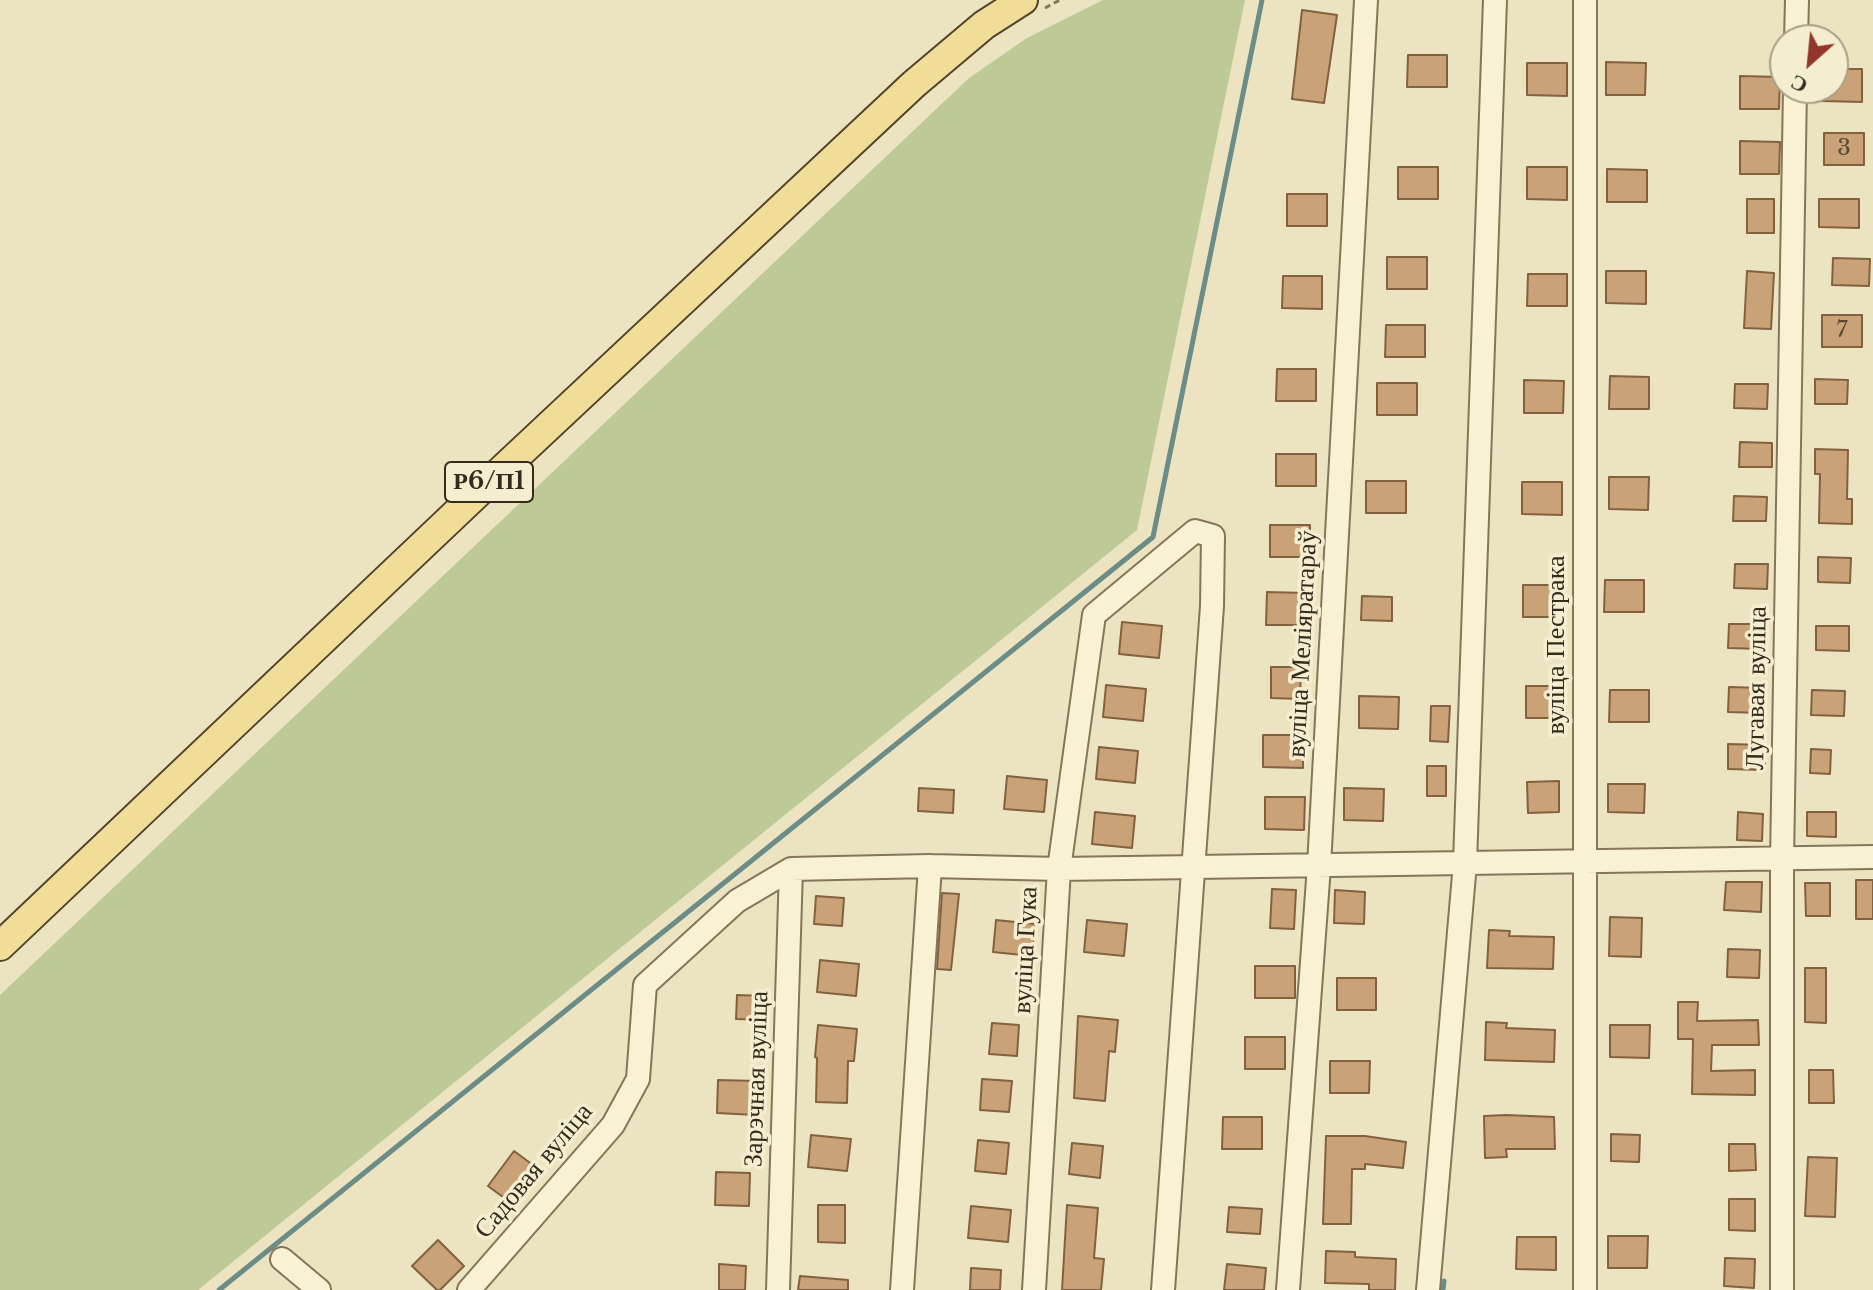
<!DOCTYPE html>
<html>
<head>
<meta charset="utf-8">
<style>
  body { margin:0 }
  #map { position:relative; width:1873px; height:1290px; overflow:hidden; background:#ece4c0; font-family:"Libre Baskerville",serif }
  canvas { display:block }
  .north { position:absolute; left:1769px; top:24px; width:80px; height:80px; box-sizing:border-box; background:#f4edd0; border:2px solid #a89f88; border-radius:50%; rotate:207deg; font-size:22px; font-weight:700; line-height:32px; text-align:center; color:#352b1d }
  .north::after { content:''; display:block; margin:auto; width:28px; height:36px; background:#92352a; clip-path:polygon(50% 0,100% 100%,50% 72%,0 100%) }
</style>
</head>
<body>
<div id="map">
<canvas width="1873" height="1290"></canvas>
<div class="north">С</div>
</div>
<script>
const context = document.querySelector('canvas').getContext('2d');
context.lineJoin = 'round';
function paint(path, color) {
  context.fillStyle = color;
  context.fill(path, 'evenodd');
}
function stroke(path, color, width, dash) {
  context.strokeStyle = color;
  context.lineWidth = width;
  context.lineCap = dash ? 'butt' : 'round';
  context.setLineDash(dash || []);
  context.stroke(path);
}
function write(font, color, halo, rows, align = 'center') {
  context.font = font + ' "Libre Baskerville",serif';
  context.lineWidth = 7;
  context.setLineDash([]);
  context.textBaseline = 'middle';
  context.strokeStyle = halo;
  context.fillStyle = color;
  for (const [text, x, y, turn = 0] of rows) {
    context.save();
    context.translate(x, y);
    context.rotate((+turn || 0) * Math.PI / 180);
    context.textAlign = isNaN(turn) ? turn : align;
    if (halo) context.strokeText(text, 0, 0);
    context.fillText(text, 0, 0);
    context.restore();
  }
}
paint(new Path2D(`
  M1103 0H1245L1137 530 198 1290H0V995L969 78 1027 38Z`), '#beca95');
stroke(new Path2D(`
  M219 1290 1153 537 1262 0
  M1443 1290 1444 1281`), '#6b8c87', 5);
const building = new Path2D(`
  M1302 10 1337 15 1324 103 1292 99Z
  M1408 55H1447V87H1407Z
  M1606 62 1646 63 1645 95H1606Z
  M1527 63H1567V96L1527 95Z
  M1833 69H1862V102L1822 101V88H1833Z
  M1740 76 1780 77 1779 109H1740Z
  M1824 133H1864V165H1824Z
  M1740 141 1780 142 1779 174H1740Z
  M1398 167H1438V199H1398Z
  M1527 167H1567V200L1527 199Z
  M1607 169 1647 170V202H1607Z
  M1287 194H1327V226H1287Z
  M1747 199H1774V233H1747Z
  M1819 199H1859V228L1819 227Z
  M1387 257H1427V289H1387Z
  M1833 258 1870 259 1869 286 1832 285Z
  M1606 271H1646V304L1606 303Z
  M1747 271 1774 273 1771 329 1744 328Z
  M1528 274H1567V306H1527Z
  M1283 276H1322V309L1282 308Z
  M1822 315H1862V347H1822Z
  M1386 325H1425V357H1385Z
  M1277 369H1316V401H1276Z
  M1610 376 1649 377V409H1609Z
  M1815 379 1848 380 1847 404H1815Z
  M1524 380 1564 381 1563 413H1524Z
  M1377 383H1417V415H1377Z
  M1735 384H1768L1767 409 1734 408Z
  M1740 442 1772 443V467H1739Z
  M1815 449 1848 450 1847 499H1852V524L1819 523 1820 474H1815Z
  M1276 454H1316V486H1276Z
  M1609 477H1649L1648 510 1609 509Z
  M1366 481H1406V513H1366Z
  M1522 482H1562V515L1522 514Z
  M1734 496 1767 497 1766 521H1733Z
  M1270 525H1310V557H1270Z
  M1818 557 1851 558 1850 583 1818 582Z
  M1735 564H1768L1767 589 1734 588Z
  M1605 580H1644V612H1604Z
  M1523 585H1563V617H1523Z
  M1267 592 1306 593V625H1266Z
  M1362 596 1392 597V621L1361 620Z
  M1122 622 1162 626 1159 658 1119 654Z
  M1729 624H1762L1761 649 1728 648Z
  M1816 626H1849V651L1816 650Z
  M1271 667H1301L1300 699 1271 698Z
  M1106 685 1146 689 1143 721 1103 717Z
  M1526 686H1566V718H1526Z
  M1729 687 1762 688 1761 713 1728 712Z
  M1610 690H1649V722H1609Z
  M1812 690 1845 691 1844 716 1811 715Z
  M1359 696 1399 697 1398 729 1359 728Z
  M1431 706H1450L1448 742 1430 741Z
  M1263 735H1303V768L1263 767Z
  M1728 744 1765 745V770L1728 769Z
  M1099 747 1138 751 1135 783 1096 779Z
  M1811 749 1831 750 1830 774 1810 773Z
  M1427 766H1446V796H1427Z
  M1007 776 1047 780 1044 812 1004 809Z
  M1559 781V812L1528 813 1527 782Z
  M1608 784H1645L1644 813 1608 812Z
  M919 788 954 790 953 813 918 811Z
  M1344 788 1384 789 1383 821 1344 820Z
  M1265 797H1305L1304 830 1265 829Z
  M1095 812 1135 816 1132 848 1092 844Z
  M1738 812 1763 814 1762 841 1737 840Z
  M1807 812H1836V837L1807 836Z
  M1856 880H1873V919H1856Z
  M1726 882H1762L1761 912 1724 910Z
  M1805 883H1830V916H1806Z
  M1272 889 1296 890 1294 929 1270 928Z
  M1335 890 1365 892 1364 924 1334 923Z
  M942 893 959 894 951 970 937 969Z
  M816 896 844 898 842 926 814 924Z
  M1610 917 1642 918 1641 957 1609 956Z
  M996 920 1035 924 1032 956 993 952Z
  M1087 920 1127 924 1124 956 1084 952Z
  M1489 930 1510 931 1509 936 1554 937 1553 969 1487 968Z
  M1728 949 1760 950 1759 978 1727 977Z
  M820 960 859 964 856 996 817 992Z
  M1255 966H1295V998H1255Z
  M1805 968H1826V1023L1805 1022Z
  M1337 978H1376V1010H1337Z
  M737 995 763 996 762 1020 736 1019Z
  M1678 1002H1698L1697 1021 1758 1020 1759 1045H1712L1711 1071 1755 1070V1095L1692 1094 1693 1039H1678Z
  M1078 1016 1118 1020 1115 1052 1109 1051 1105 1101 1074 1098Z
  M1486 1022 1507 1023 1506 1028 1555 1030 1554 1062 1485 1060Z
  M992 1023 1019 1025 1017 1056 989 1054Z
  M818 1025 857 1029 854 1061H848L847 1103 816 1102 817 1058 815 1057Z
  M1610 1025H1650L1649 1058 1610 1057Z
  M1245 1037H1285V1069H1245Z
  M1330 1061H1370L1369 1093H1330Z
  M1809 1070H1833L1834 1103H1809Z
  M982 1079 1012 1081 1009 1112 980 1110Z
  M718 1080 757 1081 756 1115 717 1113Z
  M1506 1115 1554 1117 1555 1149H1506L1507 1157 1485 1158 1484 1116Z
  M1223 1117H1262V1149H1222Z
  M1611 1134 1640 1135 1639 1162 1611 1161Z
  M811 1135 851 1139 847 1171 808 1167Z
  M1326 1136H1365L1406 1142 1403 1168 1365 1164V1169H1352L1351 1224H1323Z
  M978 1140 1009 1143 1006 1174 975 1171Z
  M1072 1143 1103 1146 1100 1178 1069 1174Z
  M1729 1144H1755L1756 1170 1729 1171Z
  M514 1151 537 1168 511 1203 488 1186Z
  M1808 1157 1837 1158 1835 1217 1805 1216Z
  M716 1172 750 1173 749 1206 715 1205Z
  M1729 1199H1755V1231L1729 1230Z
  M818 1205H845V1243L818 1242Z
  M1067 1205 1098 1208 1094 1258 1104 1259 1101 1290H1062Z
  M971 1206 1011 1210 1008 1242 968 1238Z
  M1229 1207 1262 1209 1260 1234 1227 1232Z
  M1608 1236H1648L1647 1268H1608Z
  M1517 1237H1556V1270L1516 1269Z
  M438 1240 464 1266 440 1290H437L412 1266Z
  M1326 1251 1355 1252V1257L1396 1259 1395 1290H1369V1284L1325 1283Z
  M1725 1258 1755 1259 1754 1288 1724 1286Z
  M719 1264 746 1266 745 1290H719Z
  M1227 1264 1266 1268 1264 1290H1224Z
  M971 1268 1001 1270 1000 1290H970Z
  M800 1276 848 1280V1290H798Z`);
paint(building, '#caa277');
stroke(building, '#83613f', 2);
const minor = new Path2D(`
  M1796 40 1797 0
  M282 1259 319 1290
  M469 1290 613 1125 638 1079 645 985 737 901 791 869 930 866 1059 869 1873 857
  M778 1290 791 869
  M902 1290 930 866
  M1034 1290 1059 869 1094 615 1195 531 1213 536 1212 606 1163 1290
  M1288 1290 1319 866 1366 0
  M1428 1290 1465 863 1495 0
  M1585 1290V0
  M1782 1290V860L1795 88`);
const major = new Path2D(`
  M0 946 505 467 914 84 984 25 1023 0`);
stroke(minor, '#857559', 26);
stroke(major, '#53432d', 32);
stroke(new Path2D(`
  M1045 8 1060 0`), '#857559', 3, [6, 4]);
stroke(minor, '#f8f1d3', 22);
stroke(major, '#efdd98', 28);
write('22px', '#5a4934', null, [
  ["3",1844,149],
  ["7",1842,331]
]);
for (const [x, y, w] of [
  [489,482,88]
]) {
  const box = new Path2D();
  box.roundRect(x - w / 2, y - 20, w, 40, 6);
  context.fillStyle = '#f4edd0';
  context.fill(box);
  stroke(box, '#352b1d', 2);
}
write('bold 24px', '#352b1d', null, [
  ["Р6/П1",489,482]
]);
write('26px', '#352b1d', '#f4edd0', [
  ["вуліца Меліяратараў",1303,644,-87],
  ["вуліца Пестрака",1557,645,-90],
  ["Лугавая вуліца",1757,688,-89],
  ["вуліца Гука",1026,950,-87],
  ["Зарэчная вуліца",757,1079,-88],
  ["Садовая вуліца",534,1171,-50]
]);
</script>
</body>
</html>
